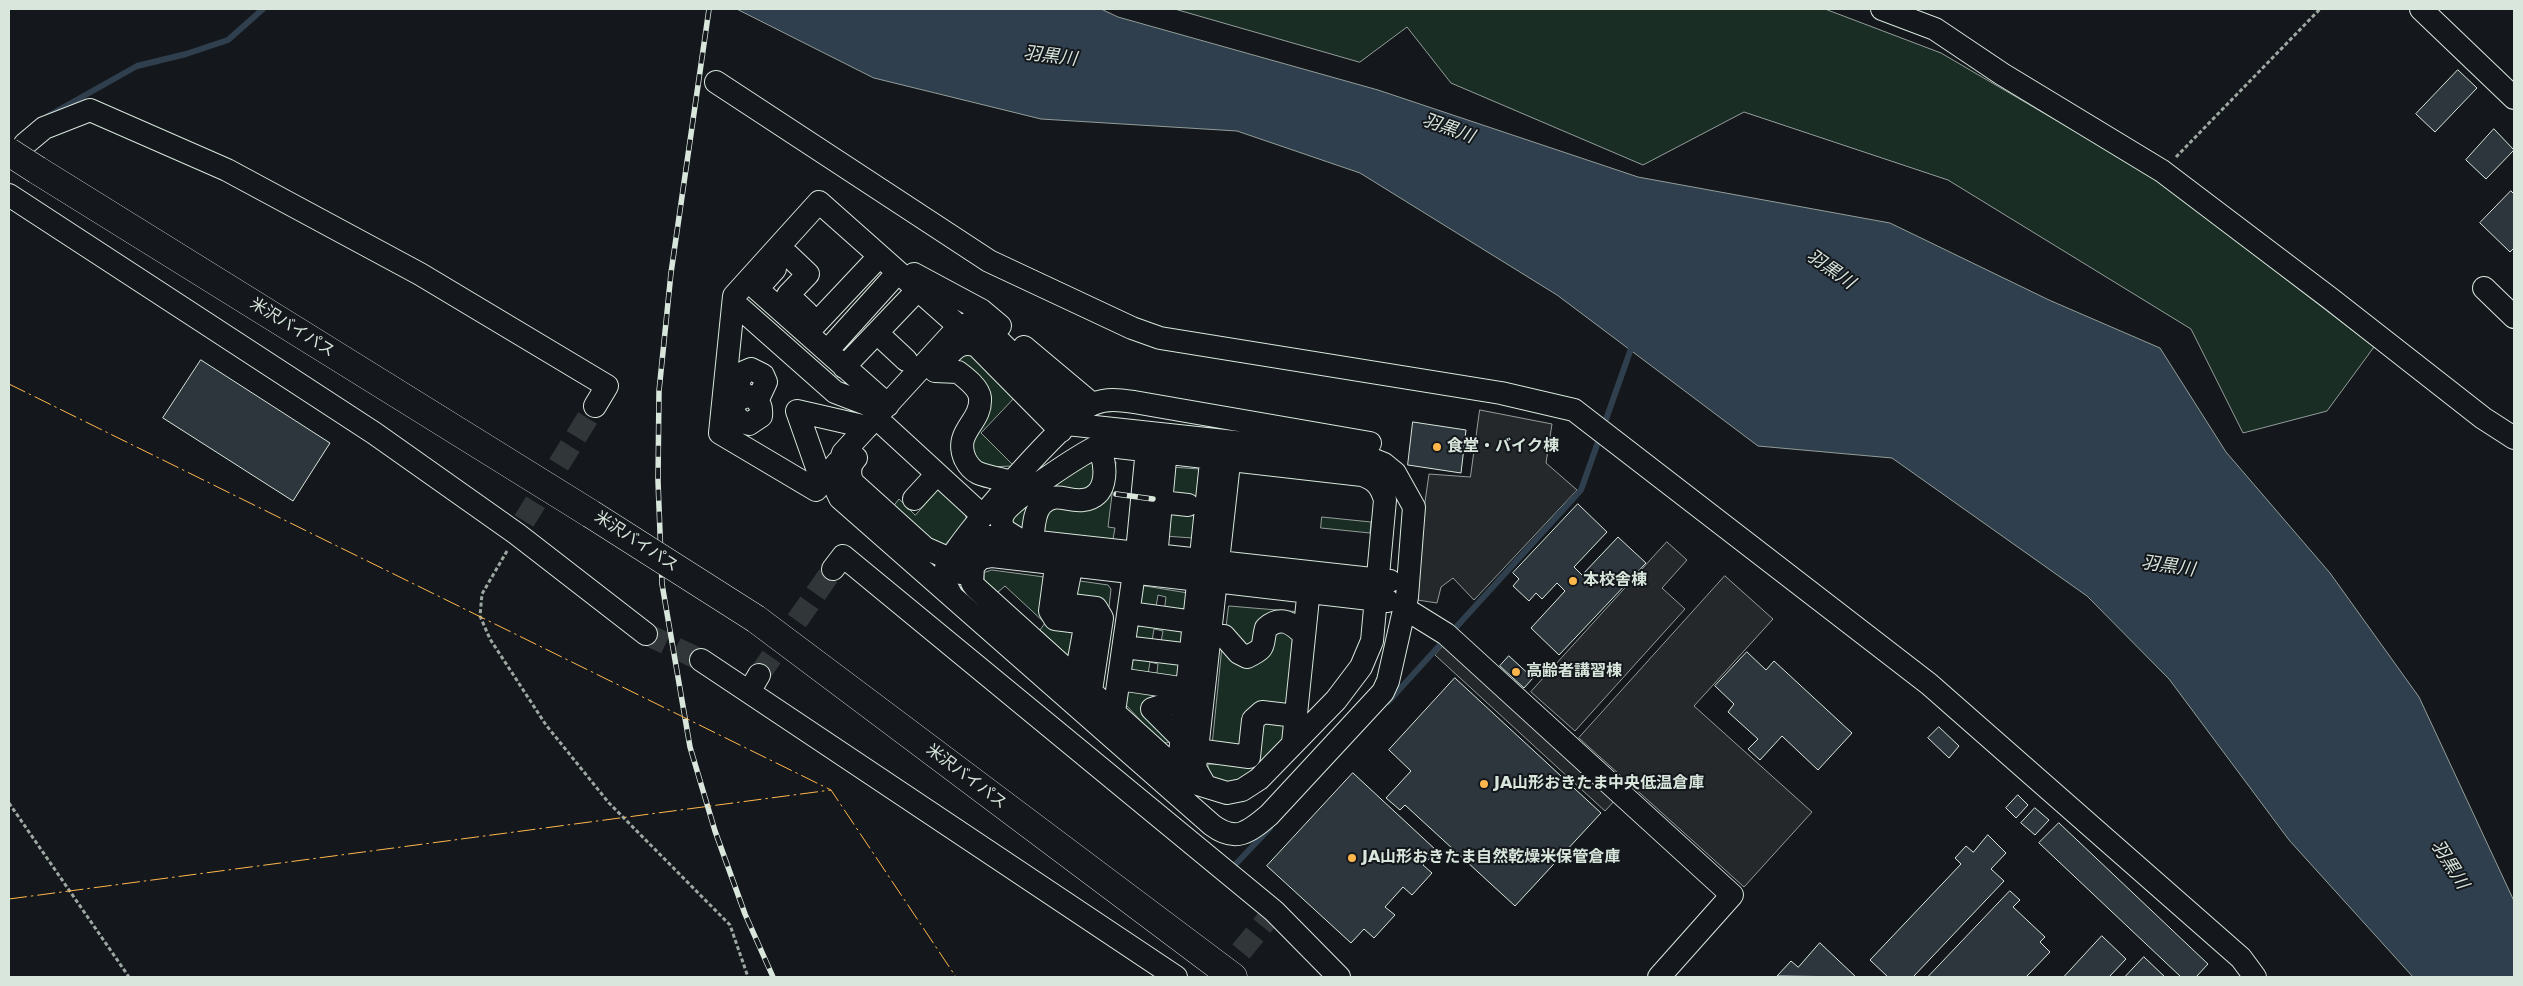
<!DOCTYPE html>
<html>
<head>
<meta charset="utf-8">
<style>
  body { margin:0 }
  #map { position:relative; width:2523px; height:986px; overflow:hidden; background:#14181c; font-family:"DejaVu Sans",sans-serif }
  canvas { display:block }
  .frame { position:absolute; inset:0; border:10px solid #d8e6dc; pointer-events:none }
</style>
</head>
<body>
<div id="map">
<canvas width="2523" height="986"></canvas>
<div class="frame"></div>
</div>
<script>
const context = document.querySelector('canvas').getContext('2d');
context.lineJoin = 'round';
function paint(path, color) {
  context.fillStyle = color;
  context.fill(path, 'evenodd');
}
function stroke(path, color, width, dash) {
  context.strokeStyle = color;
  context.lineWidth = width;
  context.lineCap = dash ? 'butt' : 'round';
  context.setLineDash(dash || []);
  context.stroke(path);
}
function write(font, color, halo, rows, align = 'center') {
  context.font = font + ' "DejaVu Sans","Noto Sans JP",sans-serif';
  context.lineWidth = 4;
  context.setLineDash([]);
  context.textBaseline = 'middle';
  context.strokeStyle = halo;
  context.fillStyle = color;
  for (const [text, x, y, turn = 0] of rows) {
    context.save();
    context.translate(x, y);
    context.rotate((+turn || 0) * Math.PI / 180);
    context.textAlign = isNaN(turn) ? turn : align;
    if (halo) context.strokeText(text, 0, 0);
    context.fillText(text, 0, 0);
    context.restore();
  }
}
const green = new Path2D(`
  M1175 9H1825L1941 53 2153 177 2374 347 2327 411 2243 433 2191 329 1948 180 1744 112 1643 165 1451 83 1407 27 1360 62Z
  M967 349 1018 394 981 433 1014 466 986 467 977 463 970 445 988 411 948 364Z
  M1094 460 1099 470 1087 492 1055 489 1026 531 1015 525 1010 517 1015 508Z
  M1107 461 1116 462 1108 527 1115 528 1113 539 1108 543 1039 533 1046 507 1088 508Z
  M1172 467 1199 469 1193 538 1164 536Z
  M940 488 965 513 967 521 943 547 931 545 892 508 899 499 915 515Z
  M1322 517 1371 522 1370 533 1321 528Z
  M992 570 1044 577 1076 626 1074 661 1040 630 1045 623 1005 586 998 592 984 580V573Z
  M1073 580 1108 585 1111 589 1109 607 1075 602Z
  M1145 586 1188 593 1189 616 1164 613 1166 597 1158 595 1155 613 1136 610 1140 590Z
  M1229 606 1301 612 1250 651 1226 630Z
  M1136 620 1188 627 1184 651 1160 647 1163 631 1154 629 1151 647 1133 644Z
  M1274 628 1296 635 1290 707 1258 705 1241 748 1212 746 1222 646 1233 658Z
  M1131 653 1184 660 1182 685 1156 680 1158 664 1150 662 1147 680 1128 677Z
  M1128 684 1182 691 1173 739 1167 743 1161 742 1125 704Z
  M1268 721 1286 723 1287 739 1239 782C1225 781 1216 783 1208 771V764L1255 765 1261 729Z`);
paint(green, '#1a2d24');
stroke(green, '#939e99', 1);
const parking = new Path2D(`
  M1480 410 1552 424 1546 463 1577 490 1474 600 1453 578 1441 587 1437 603 1411 599 1429 474 1470 477Z
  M1667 542 1687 560 1662 588 1685 609 1575 731 1531 692Z
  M1725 576 1773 619 1694 706 1812 812 1744 887 1579 738Z
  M1448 641 1618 797 1605 811 1435 655Z`);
paint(parking, '#24282b');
stroke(parking, '#939e99', 1);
const water = new Path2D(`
  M737 9H1101L1118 17 1378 90 1638 177 1890 223 2049 300 2160 348 2226 452 2330 573 2419 697 2514 901V977H2413L2289 840 2169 679 2087 596 1892 458 1758 446 1557 295 1360 173 1237 131 1041 119 874 78Z`);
paint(water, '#2f3f4d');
stroke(water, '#939e99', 1);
stroke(new Path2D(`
  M48 116 137 66 186 54 228 40 263 9
  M1388 702 1581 490 1633 343
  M1232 868 1270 828`), '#2f3f4d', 6);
const building = new Path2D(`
  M2458 70 2477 88 2435 132 2416 114Z
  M2494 129 2514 150 2486 179 2466 160Z
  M2511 191 2514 194V248L2510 252 2480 223Z
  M201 360 330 443 293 501 163 418Z
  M1413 422 1466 430 1461 473 1408 465Z
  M1578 504 1607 532 1574 567 1582 575 1618 537 1646 563 1559 655 1531 628 1565 591 1557 583 1542 599 1536 593 1529 601 1513 586 1519 579 1513 573Z
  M1747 652 1766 670 1774 661 1852 733 1818 770 1782 736 1760 760 1748 749 1758 739 1728 712 1734 704 1715 686Z
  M1509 656 1533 678 1524 688 1500 666Z
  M1455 678 1601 813 1515 906 1405 805 1400 810 1386 798 1411 771 1389 750Z
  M1939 727 1959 746 1949 758 1928 738Z
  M1353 773 1437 851 1423 865 1432 873 1412 895 1403 887 1385 907 1395 915 1374 938 1364 929 1351 943 1267 866Z
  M2018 795 2028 805 2016 818 2006 808Z
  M2035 808 2049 820 2035 835 2021 823Z
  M2059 823 2208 964 2196 977H2181L2039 843Z
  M1988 835 2006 853 1991 869 2004 881 1913 977H1888L1870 960 1961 864 1955 858 1966 846 1973 852Z
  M2010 891 2020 900 2013 907 2045 937 2040 942 2050 952 2026 977H1928Z
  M2102 936 2126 959 2109 977H2064Z
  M1820 943 1856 977 1777 976 1791 961 1798 967Z
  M2144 957 2165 977H2125Z`);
paint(building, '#2c363c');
stroke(building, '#d8e6dc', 1);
stroke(new Path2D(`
  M524 521 595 406
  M646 634 701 660
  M759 675 833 569
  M1220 977 1274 911`), '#313739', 22, [22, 11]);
const minor = new Path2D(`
  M1882 9 1935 29 2002 74 2162 171 2331 299 2483 418 2514 438
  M2421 9 2514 98
  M716 82 989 261 1132 328 1160 338 1501 393 1574 410 1929 684 2241 958 2255 977
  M25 144 44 128 90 110 227 170 420 274 607 386 595 406
  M9 195 374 433 517 534 646 634
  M788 255 808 274 788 295 807 313
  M775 269 757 289 888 405
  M914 274 981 310 1000 326
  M2484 288 2514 317
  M740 308 835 392 869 405
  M807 333 872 264
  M877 333 906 360
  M1024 347 1092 404
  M827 351 891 280
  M943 362C952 350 961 339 977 346L1061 431
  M844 367 910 298
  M935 371 958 372C966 378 979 388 980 398 982 423 953 431 965 459 968 465 972 470 978 473 988 477 1001 479 1012 482
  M746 396 741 392 738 382 744 372 751 369 763 375 766 382 760 395C754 397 746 395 740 399 726 407 737 422 749 424L761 416C762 407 760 403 753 397
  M885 426 983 516
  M856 458C849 465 849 475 853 483L925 548 950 559
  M837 463 816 490 720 433 734 296 819 202 961 328
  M838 468 833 483 840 498 1212 825C1236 843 1249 832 1269 815L1383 692 1388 681 1407 597 1414 507 1395 473 1384 464 1364 456 1067 424
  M839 478 838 468 843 453 952 334 969 323 982 325 989 331 1076 417
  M822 482 797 411 867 427
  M914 499 937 474
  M1161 502 1188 505
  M1020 540 1004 530C1002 524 1000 521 1003 515 1009 500 1083 453 1100 445L1362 475C1376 480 1381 486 1385 500L1372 641 1361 667 1336 700 1259 779 1242 790 1227 793 1191 782 975 587 972 583 973 566 981 558 992 556 1216 582H1223L1370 599 1388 601
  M1032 541C1034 529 1033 513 1042 504 1056 491 1067 502 1083 500 1107 498 1107 470 1101 453
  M1157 547 1165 460
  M971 552 989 537 1002 538 1390 581
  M833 569 843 556 1274 911 1339 977
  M961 573 971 552 974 527
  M1070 573 1065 598 1071 605 1096 608 1102 618 1092 684
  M1055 574 1050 611 1055 619 1079 622 1085 627 1077 670
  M952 596C946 587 943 579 946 568 954 543 1069 413 1093 404 1107 398 1120 400 1134 402L1370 443
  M1404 608 1446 634 1732 895 1659 977
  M1129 613 1194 622
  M1217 636H1224L1239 653 1247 657C1268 647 1261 646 1266 628 1281 615 1292 623 1304 635
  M1124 647 1191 655
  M701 660 749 692
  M759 675 749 692 1176 977
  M1119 679 1187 689
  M1115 705 1137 552 1146 459
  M1182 739 1152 709 1186 698
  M1293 743 1308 598
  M1204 751 1249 757 1253 720 1262 712 1296 716
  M1181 781 1179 763 1213 443
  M1203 782 1195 768 1231 445`);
const highway = new Path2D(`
  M37 170 591 514
  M756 619 1233 977`);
stroke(minor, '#d8e6dc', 24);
stroke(highway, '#d8e6dc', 29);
stroke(new Path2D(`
  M2176 157 2320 9
  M507 551 482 594 480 616 490 639 546 725 609 803 730 925 748 977
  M9 803 129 977`), '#9da8a2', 3, [4, 2.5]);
stroke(minor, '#14181c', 22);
stroke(highway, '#14181c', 28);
const rail = new Path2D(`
  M709 9 671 273 659 391 658 481 662 584 690 747 715 831 745 914 773 977
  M1116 494 1153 499`);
stroke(rail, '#d8e6dc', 5.5);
stroke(rail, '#14181c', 4, [11]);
const highwayBridge = new Path2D(`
  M9 152 37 170
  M591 514 756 619`);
stroke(highwayBridge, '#d8e6dc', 29, []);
stroke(highwayBridge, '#14181c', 28);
stroke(new Path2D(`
  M9 384 831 790 956 977
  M9 899 831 790`), '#ffb74d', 1, [18, 4, 2.5, 4]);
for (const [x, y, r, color] of [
  [1437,447,5,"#ffb74d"],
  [1573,581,5,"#ffb74d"],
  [1516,672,5,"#ffb74d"],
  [1484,784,5,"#ffb74d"],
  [1352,858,5,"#ffb74d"]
]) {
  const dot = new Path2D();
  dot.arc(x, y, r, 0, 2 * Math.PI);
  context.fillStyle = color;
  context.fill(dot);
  stroke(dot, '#14181c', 2);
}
write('16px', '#d8e6dc', '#14181c', [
  ["米沢バイパス",292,328,32],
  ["米沢バイパス",636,542,33],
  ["米沢バイパス",966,777,37]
]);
write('bold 16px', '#d8e6dc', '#14181c', [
  ["食堂・バイク棟",1447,447],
  ["本校舎棟",1583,581],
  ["高齢者講習棟",1526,672],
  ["JA山形おきたま中央低温倉庫",1494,784],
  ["JA山形おきたま自然乾燥米保管倉庫",1362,858]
], 'left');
write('italic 18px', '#d8e6dc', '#14181c', [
  ["羽黒川",1050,57,7],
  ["羽黒川",1448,129,20],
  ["羽黒川",1830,270,35],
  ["羽黒川",2168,567,8],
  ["羽黒川",2449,865,58]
]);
</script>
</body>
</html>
